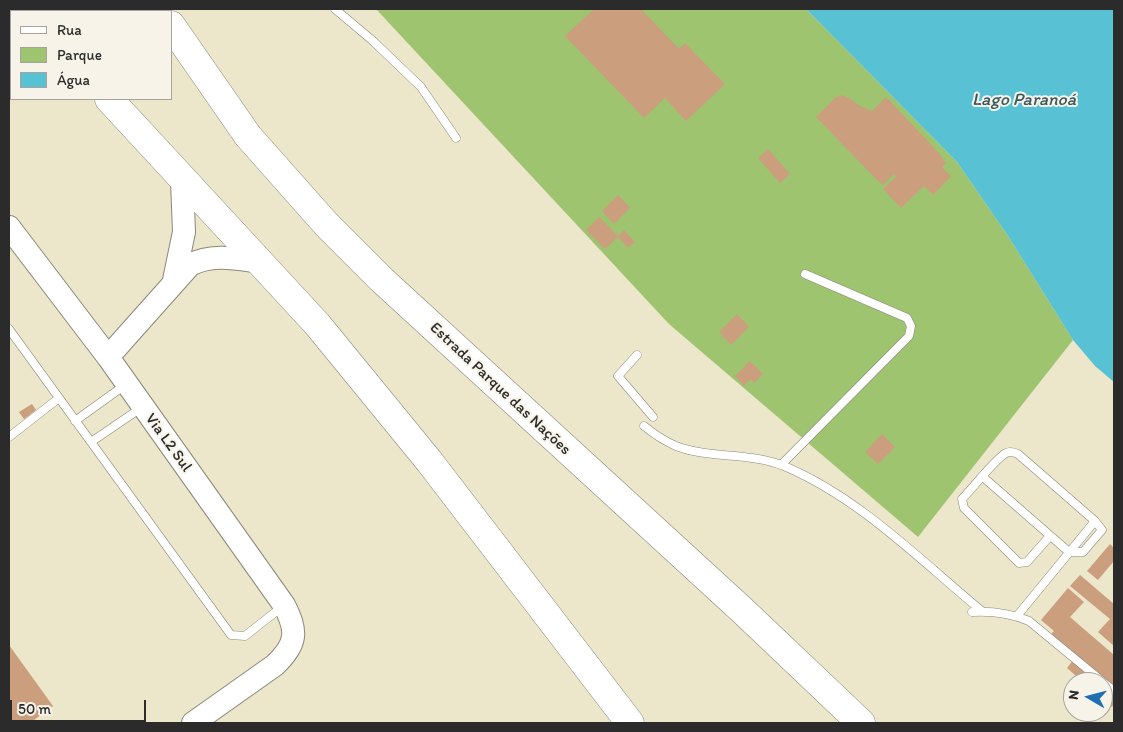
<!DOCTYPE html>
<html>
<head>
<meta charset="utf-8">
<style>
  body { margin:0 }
  #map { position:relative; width:1123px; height:732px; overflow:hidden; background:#ece6ca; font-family:Itim,sans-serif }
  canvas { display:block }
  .frame { position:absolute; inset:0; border:10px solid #2b2b2b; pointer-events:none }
  .legend { position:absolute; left:10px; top:10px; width:162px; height:90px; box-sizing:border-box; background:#f7f3e8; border:1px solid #a5a39c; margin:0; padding:6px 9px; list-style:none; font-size:15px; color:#2b2b2b }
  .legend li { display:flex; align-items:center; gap:10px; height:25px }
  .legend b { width:25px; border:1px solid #a5a39c }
  .north { position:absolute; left:1063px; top:672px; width:50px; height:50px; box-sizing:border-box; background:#f7f3e8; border:1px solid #a5a39c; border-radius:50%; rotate:278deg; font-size:14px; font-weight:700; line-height:20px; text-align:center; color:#2b2b2b }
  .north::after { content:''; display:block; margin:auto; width:18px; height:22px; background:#1f6fb2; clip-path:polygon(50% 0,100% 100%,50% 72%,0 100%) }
  .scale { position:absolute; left:10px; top:700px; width:136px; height:22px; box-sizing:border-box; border:2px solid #2b2b2b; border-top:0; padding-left:6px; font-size:15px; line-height:18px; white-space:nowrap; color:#2b2b2b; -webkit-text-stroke:4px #f7f3e8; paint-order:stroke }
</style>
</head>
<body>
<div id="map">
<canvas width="1123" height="732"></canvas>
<div class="frame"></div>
<ul class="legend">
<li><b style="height:6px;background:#fff"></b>Rua</li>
<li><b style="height:14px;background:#9fc46f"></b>Parque</li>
<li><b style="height:14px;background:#58c2d4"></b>Água</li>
</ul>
<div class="north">N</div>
<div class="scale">50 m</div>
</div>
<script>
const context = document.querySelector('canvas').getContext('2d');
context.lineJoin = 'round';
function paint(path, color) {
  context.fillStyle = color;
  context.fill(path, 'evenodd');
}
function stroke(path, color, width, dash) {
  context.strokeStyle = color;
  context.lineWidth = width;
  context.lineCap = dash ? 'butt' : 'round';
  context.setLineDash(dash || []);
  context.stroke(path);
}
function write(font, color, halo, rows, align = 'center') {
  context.font = font + ' Itim,sans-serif';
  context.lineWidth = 4;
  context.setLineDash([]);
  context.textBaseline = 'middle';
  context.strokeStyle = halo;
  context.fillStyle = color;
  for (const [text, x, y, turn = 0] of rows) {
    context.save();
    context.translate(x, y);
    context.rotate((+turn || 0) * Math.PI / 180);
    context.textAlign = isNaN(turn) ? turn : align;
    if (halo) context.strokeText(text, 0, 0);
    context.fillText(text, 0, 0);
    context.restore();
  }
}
paint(new Path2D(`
  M376 9H806L957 162 1008 236 1073 340 918 537 669 324Z`), '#9fc46f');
paint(new Path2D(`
  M806 9H1114V382L1095 366 1073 340 1008 236 957 162Z`), '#58c2d4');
paint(new Path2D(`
  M594 9H641L679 49 685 43 725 84 686 121 665 98 644 118 565 36Z
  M842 95 851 99 858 105 872 111 886 97 937 151 946 163 942 167 951 176 933 195 924 186 901 208 883 189 896 177 894 174 883 185 878 181 816 117 835 98Z
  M768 149 790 174 780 183 758 158Z
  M618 195 630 208 614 224 602 211Z
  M599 217 618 236 624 230 635 242 628 248 618 237 605 249 586 230Z
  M737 314 749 327 731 345 719 332Z
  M750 361 763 374 754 383 751 379 744 386 735 376Z
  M32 404 36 410 24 419 19 412Z
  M882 434 895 447 878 464 865 452Z
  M1110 544 1114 548V561L1098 580 1087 571Z
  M1080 575 1114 604V646L1098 632 1110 619 1070 586Z
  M1068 588 1084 602 1070 617 1114 655V704L1112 707 1103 699V682H1083L1067 668 1074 659 1048 637 1054 631 1041 620Z
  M9 645 53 706 30 723H9Z`), '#cb9e7d');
const lane = new Path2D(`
  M335 9 373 41 421 87 456 138
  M9 329 231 635 245 636 283 606
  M637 355 618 376 653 417
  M75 421 125 385
  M644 426C654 434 664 441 676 446 710 459 750 452 784 466 860 498 920 560 983 612
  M9 437 59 398
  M91 442 141 408
  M781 465 909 336 911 326 907 318 805 274
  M983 477 1069 552H1083L1102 530 1095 521 1018 454C1014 452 1010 451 1006 453 995 459 972 489 962 499L964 508 1019 563 1027 562 1050 536
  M972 612C992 611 1010 613 1029 621L1114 691
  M1017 616 1095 521`);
const secondary = new Path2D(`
  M9 227 108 357 284 605C298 631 297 644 275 665L193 723
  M174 280 184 232 182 181
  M108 357 190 265C213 253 237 259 262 262`);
const highway = new Path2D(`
  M28 9 30 11
  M171 25 248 136 326 224 382 280 742 610 861 723
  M109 99 317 324 429 461 630 723`);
stroke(lane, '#8c887a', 9);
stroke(secondary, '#8c887a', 24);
stroke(highway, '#8c887a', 29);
stroke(lane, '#fff', 8);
stroke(secondary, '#fff', 22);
stroke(highway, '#fff', 28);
write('16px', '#2b2b2b', '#f7f3e8', [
  ["Estrada Parque das Nações",500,389,43],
  ["Via L2 Sul",168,443,54]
]);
write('italic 18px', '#38585e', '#f7f3e8', [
  ["Lago Paranoá",1024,100]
]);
</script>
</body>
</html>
